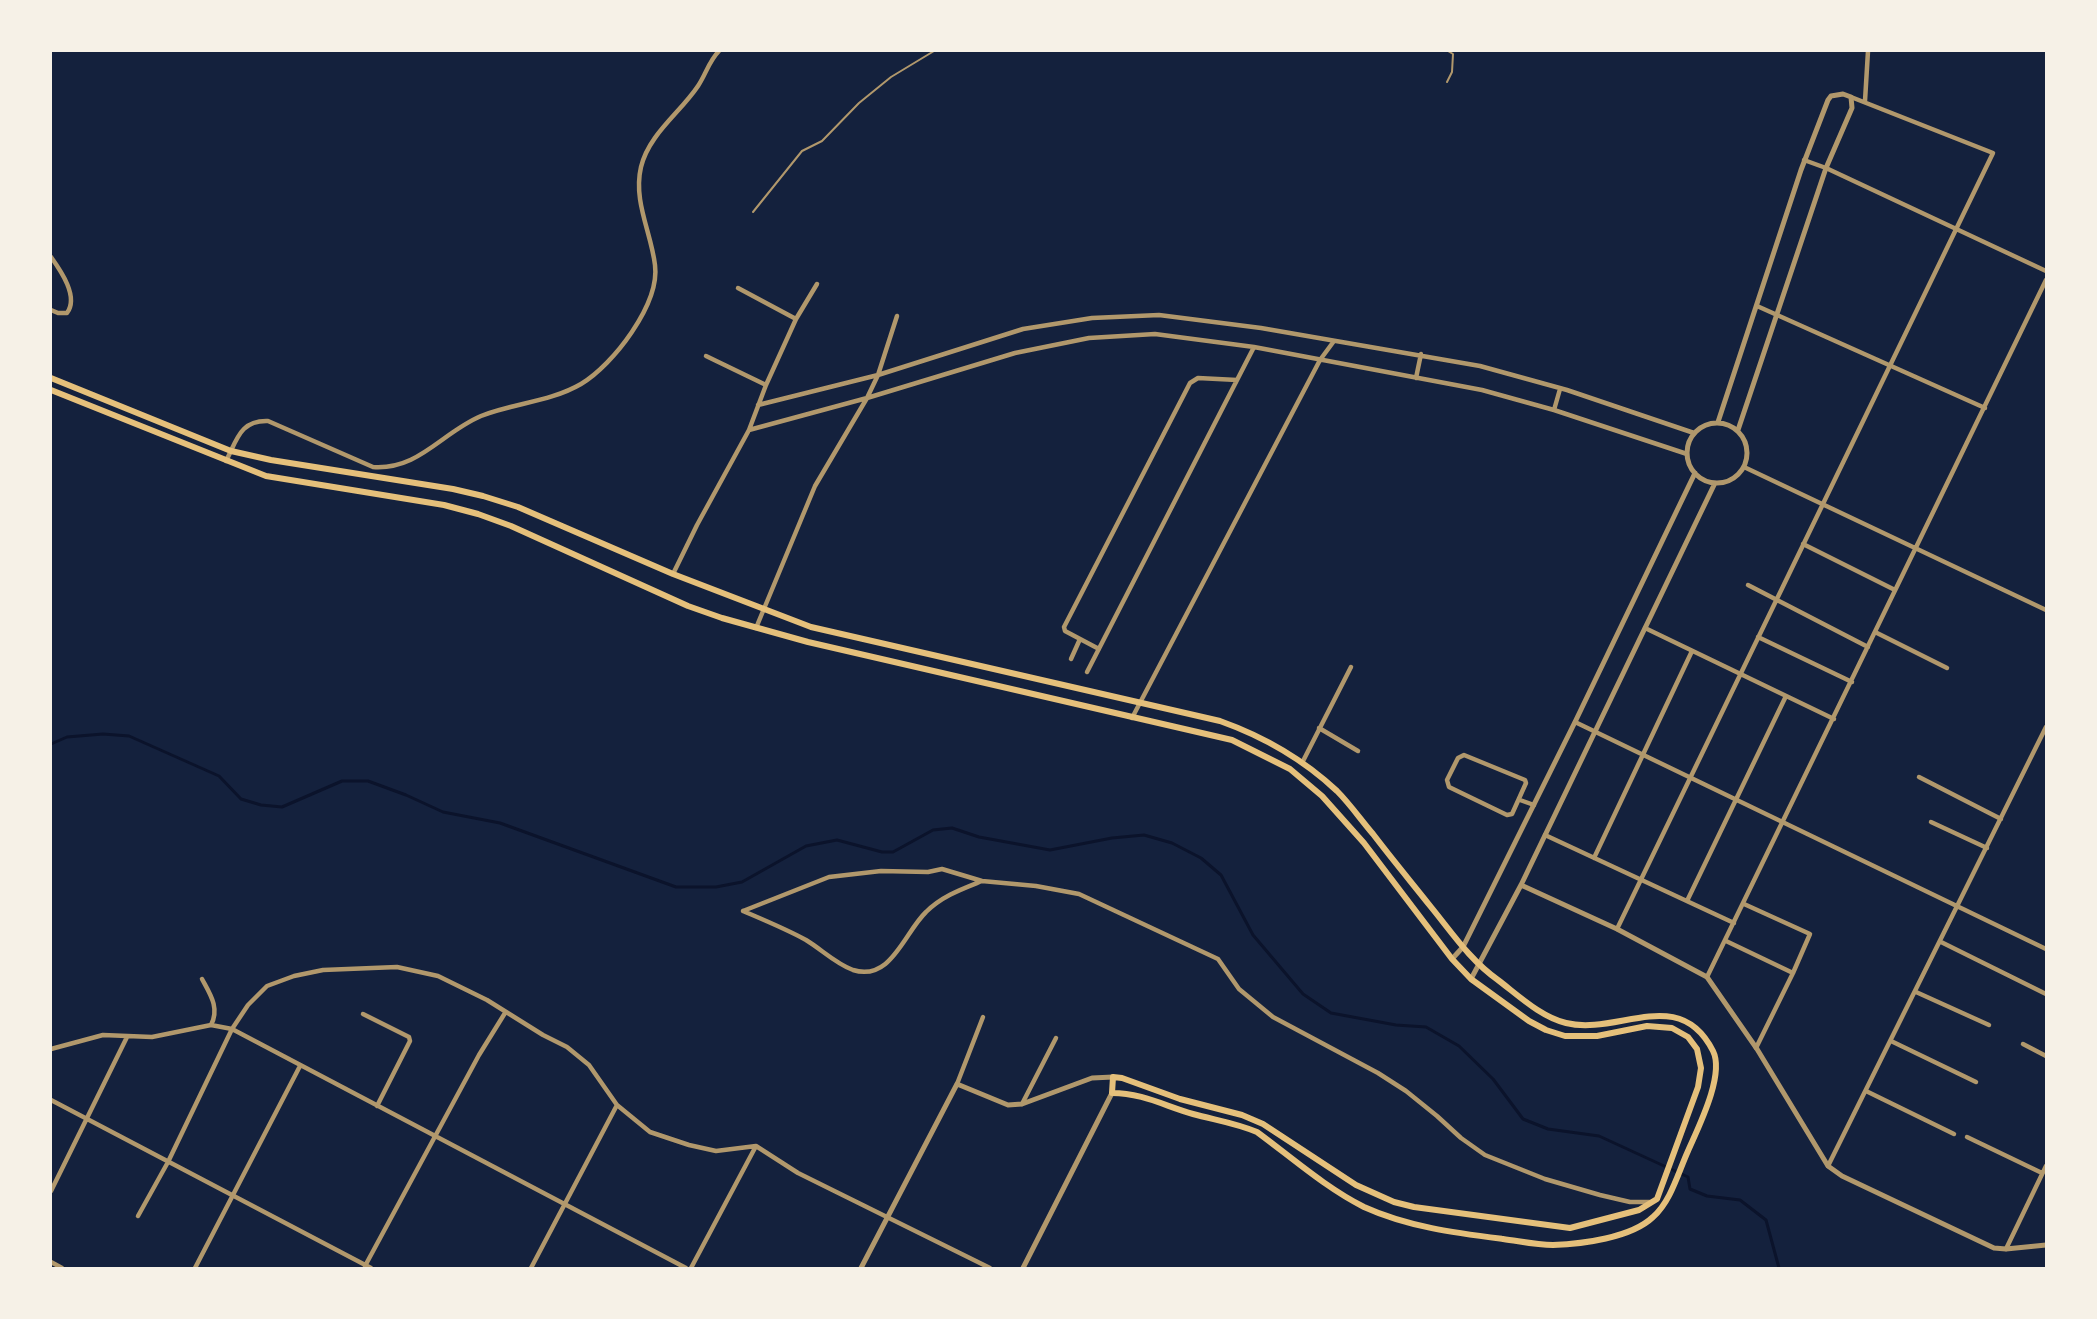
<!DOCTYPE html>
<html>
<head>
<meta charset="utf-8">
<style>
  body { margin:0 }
  #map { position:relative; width:2097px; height:1319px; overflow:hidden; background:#14213d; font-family:Raleway,sans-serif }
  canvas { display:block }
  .frame { position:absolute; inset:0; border:52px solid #f6f1e7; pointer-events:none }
</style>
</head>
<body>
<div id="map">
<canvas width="2097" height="1319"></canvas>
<div class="frame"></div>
</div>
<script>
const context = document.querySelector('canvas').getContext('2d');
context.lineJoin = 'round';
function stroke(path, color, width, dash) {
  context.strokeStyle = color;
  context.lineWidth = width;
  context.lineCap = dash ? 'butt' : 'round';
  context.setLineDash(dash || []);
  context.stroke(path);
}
stroke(new Path2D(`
  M51 744 67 737 103 734 129 736 219 776 241 799 261 805 282 807 342 781H368L406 795 443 812 500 823 676 887H716L742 882 806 846 837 840 882 852H893L933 830 952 828 979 837 1050 850 1112 838 1144 835 1172 843 1201 858 1221 875 1253 935 1303 994 1331 1013 1396 1025 1426 1027 1459 1046 1493 1079 1523 1119 1548 1129 1599 1136 1688 1177 1690 1189 1707 1196 1740 1200 1766 1220 1779 1268`), '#0b132b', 3);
stroke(new Path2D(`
  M1447 82 1452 72 1453 54 1448 51
  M753 212 802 151 822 141 859 103 891 77 934 51`), '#b1986c', 2);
stroke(new Path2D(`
  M1865 101 1868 51
  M1804 160 1826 168 2046 271
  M51 257C61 271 79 297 67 313H58L51 310
  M738 288 796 319
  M1757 306 1985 408
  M706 356 766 385
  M1416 378 1421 354
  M758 405 878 375 1023 329 1092 318 1159 315 1261 328 1480 366 1567 390 1694 433
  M1554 410 1560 389
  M749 430 867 398 1015 353 1089 338 1155 334 1254 347 1482 390 1554 410 1687 454
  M226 461C237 440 240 420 268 421L373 467C419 470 441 433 481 416 514 403 550 402 581 384 613 365 660 304 655 265 651 232 633 201 641 167 649 134 680 113 698 86 706 74 709 61 719 51
  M1744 467 2046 610
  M1803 544 1895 590
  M673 574 697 525 749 430 766 385 796 319 817 284
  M1748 585 1868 647
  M756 628 815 486 867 398 878 375 897 316
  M1645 628 1834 719
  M1875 632 1947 668
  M1758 637 1852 682
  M1099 649 1065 631 1064 627 1190 383 1198 378 1237 380
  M1071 659 1080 639
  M1087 672 1254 347
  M1132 718 1320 360 1334 341
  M1575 722 2046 949
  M1319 728 1358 751
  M1464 755 1525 780 1526 783 1512 814 1507 815 1449 787 1447 780 1458 758Z
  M1302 763 1351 667
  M1919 777 2001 819
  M1520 800 1534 805
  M1931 822 1987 848
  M1545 835 1734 923
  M1594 858 1692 651
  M1687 901 1786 696
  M1744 904 1810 934 1793 973 1756 1048
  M743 911 829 877 881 871 928 872 942 869 982 881 1036 886 1079 894 1218 959 1239 989 1273 1017 1378 1073 1406 1091 1437 1116 1461 1138 1485 1155 1545 1179 1600 1195 1630 1202H1650
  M743 911C764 920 786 929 806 940 821 949 836 964 853 970 891 982 904 933 926 912 942 896 962 889 982 881
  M1617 929 1993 153 1851 97
  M1726 941 1793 973
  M1941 942 2046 994
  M1707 977 2046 280
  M202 979C210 994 220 1008 211 1025
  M1916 992 1989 1025
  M363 1014 409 1037 410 1041 377 1106
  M1891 1041 1976 1082
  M2023 1044 2046 1056
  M51 1049 103 1035 152 1037 211 1025 232 1029 686 1268
  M957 1084 983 1017
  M1866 1091 1954 1134
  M51 1100 371 1268
  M1022 1104 1056 1038
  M1967 1137 2042 1173
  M1828 1166 2046 727
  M51 1191 127 1037
  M138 1216 168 1162 232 1029 248 1005 267 986 294 976 323 970 397 967 438 976 487 1000 543 1035 567 1047 589 1065 617 1105 650 1132 689 1145 716 1151 756 1146 798 1173 990 1268
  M2006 1249 2046 1166
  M51 1262 62 1268
  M365 1266 479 1055 505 1013
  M195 1268 300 1066
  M531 1268 617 1105
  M691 1268 756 1146`), '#b1986c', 4.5);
stroke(new Path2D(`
  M1718 422 1801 170 1828 100 1831 96 1843 94 1851 97 1852 108 1826 168 1738 430
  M1687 453a30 30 0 1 1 60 0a30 30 0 1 1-60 0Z
  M1521 885 1617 929 1707 977 1757 1049 1828 1166 1842 1176 1994 1248 2006 1249 2046 1245
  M1452 959 1463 947 1575 722 1695 473
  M1471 979 1521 885 1715 483
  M861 1268 957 1084 1008 1105 1022 1104 1092 1078 1113 1077
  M1023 1268 1112 1093`), '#b1986c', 5);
stroke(new Path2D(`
  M51 378 231 451 271 460 453 489 483 496 518 507 673 574 811 627 1220 721C1262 736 1304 760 1337 791 1350 804 1361 820 1373 834 1392 859 1412 883 1431 907 1453 934 1470 960 1498 980 1519 996 1541 1017 1566 1023 1618 1036 1679 984 1713 1051 1725 1075 1698 1128 1688 1151 1678 1173 1671 1201 1653 1217 1631 1238 1582 1244 1553 1245 1536 1245 1519 1241 1503 1239 1456 1233 1408 1227 1364 1207 1326 1188 1291 1157 1257 1132 1236 1123 1215 1120 1193 1114 1165 1106 1142 1093 1112 1093L1113 1077 1122 1078 1180 1099 1242 1115 1263 1124 1356 1185 1394 1202 1414 1207 1570 1228 1639 1210 1657 1199 1698 1087 1701 1068 1697 1049 1688 1037 1672 1028 1647 1026 1597 1036H1565L1546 1030 1529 1021 1471 979 1452 959 1364 843 1322 796 1290 769 1232 740 808 642 722 618 688 606 511 526 478 514 444 505 266 476 51 390`), '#e5c07b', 6);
</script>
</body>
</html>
